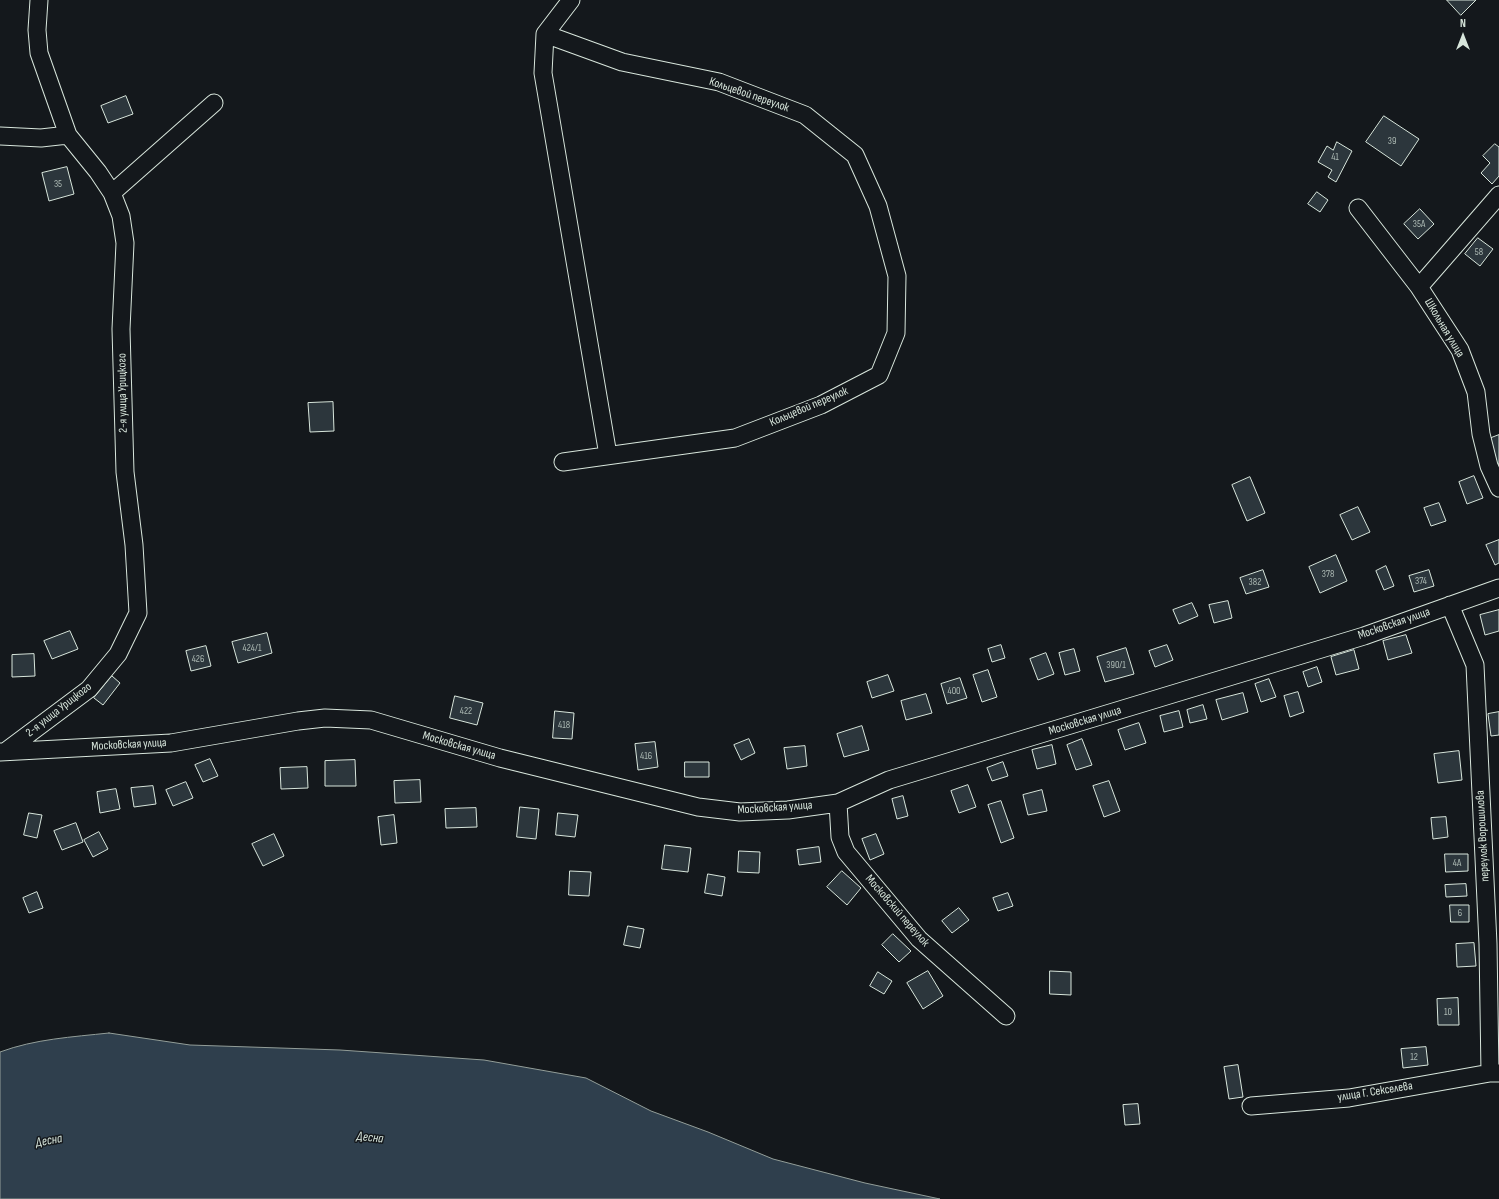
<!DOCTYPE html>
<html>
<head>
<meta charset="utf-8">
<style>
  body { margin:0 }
  #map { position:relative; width:1499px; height:1199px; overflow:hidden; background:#14181c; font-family:"Sofia Sans Condensed",sans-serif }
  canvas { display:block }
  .north { position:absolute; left:1443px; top:16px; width:40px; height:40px; -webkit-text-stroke:3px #14181c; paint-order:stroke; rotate:0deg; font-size:11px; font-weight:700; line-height:16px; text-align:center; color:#d8e6dc }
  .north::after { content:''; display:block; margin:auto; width:14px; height:18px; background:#d8e6dc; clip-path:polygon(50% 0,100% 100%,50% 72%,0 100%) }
</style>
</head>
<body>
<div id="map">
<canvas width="1499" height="1199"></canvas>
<div class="north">N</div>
</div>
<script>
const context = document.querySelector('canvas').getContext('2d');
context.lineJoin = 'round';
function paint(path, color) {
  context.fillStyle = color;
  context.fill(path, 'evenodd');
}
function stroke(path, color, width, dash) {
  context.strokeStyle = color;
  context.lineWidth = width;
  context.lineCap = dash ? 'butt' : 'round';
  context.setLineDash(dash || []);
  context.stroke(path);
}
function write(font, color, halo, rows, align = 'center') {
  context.font = font + ' "Sofia Sans Condensed",sans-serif';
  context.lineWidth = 3;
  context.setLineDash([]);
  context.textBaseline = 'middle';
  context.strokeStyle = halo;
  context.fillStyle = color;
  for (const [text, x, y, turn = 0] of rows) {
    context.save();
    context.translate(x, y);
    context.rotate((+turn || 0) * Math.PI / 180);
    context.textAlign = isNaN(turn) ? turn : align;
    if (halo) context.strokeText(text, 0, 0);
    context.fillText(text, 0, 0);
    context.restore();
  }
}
const water = new Path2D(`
  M109 1033 190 1045 340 1050 484 1060 586 1078 651 1111 708 1132 773 1159 865 1183 940 1199H0V1052C35 1039 72 1037 109 1033Z`);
paint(water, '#2f3f4d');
stroke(water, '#939e99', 1);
const building = new Path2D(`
  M1447 0H1476L1461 15Z
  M126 96 133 114 108 123 101 106Z
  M1384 116 1419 139 1401 166 1366 142Z
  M1337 142 1352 151 1336 182 1328 177 1332 170 1318 162 1327 146 1333 150Z
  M1495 144 1499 147V176L1492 184 1481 173 1490 163 1483 156Z
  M67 167 74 194 49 201 42 173Z
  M1317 192 1328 200 1320 212 1308 204Z
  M1420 209 1434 224 1418 239 1404 224Z
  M1478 238 1493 249 1480 266 1465 254Z
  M333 402 334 431 310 432 308 403Z
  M1499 435V464L1496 465 1486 440Z
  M1474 476 1483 498 1467 504 1459 482Z
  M1250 477 1265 513 1247 521 1232 485Z
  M1439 503 1446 521 1431 526 1424 508Z
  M1358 507 1370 532 1352 540 1340 515Z
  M1499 540V563L1495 565 1486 545Z
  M1336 555 1347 581 1320 593 1309 567Z
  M1386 566 1394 586 1384 590 1376 571Z
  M1263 570 1269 587 1246 594 1240 578Z
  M1429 570 1434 586 1414 592 1409 576Z
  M1228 601 1232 618 1214 623 1209 605Z
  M1192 603 1198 616 1179 624 1173 610Z
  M1499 610V631L1485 635 1480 615Z
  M70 631 78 649 52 659 44 641Z
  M267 633 272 653 238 663 232 642Z
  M1406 635 1412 653 1388 660 1383 641Z
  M1001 645 1005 658 992 662 988 649Z
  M1167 645 1173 660 1155 667 1149 651Z
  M206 646 211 666 191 671 186 651Z
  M1126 648 1134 674 1105 682 1097 657Z
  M1074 649 1080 671 1065 675 1059 653Z
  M1354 650 1359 669 1336 675 1331 657Z
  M1046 653 1054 674 1038 680 1030 659Z
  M34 654 35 676 12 677V655Z
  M1317 667 1322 682 1308 687 1303 672Z
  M988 670 997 697 982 702 973 675Z
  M888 675 894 691 872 698 867 682Z
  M112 676 120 683 103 705 94 698Z
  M960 678 967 698 947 704 941 684Z
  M1269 679 1276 697 1261 702 1255 684Z
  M1298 692 1304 712 1290 717 1284 696Z
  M1243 693 1248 712 1222 720 1216 700Z
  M926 694 932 713 906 720 901 701Z
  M455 696 483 703 477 725 450 718Z
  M1203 705 1207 719 1190 723 1187 710Z
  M555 711 574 713 572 739 553 738Z
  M1179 711 1183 727 1164 732 1160 716Z
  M1499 712V735L1491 736 1488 714Z
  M1139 723 1146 743 1125 750 1118 730Z
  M862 726 869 750 844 757 837 734Z
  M749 739 755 753 741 760 734 745Z
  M1082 739 1092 765 1076 770 1067 745Z
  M655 742 658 767 638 770 635 744Z
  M1052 745 1056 764 1037 769 1032 750Z
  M805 746 807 766 787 769 784 748Z
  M1459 751 1462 780 1438 783 1434 754Z
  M210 759 218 776 203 782 195 765Z
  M355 760 356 786H325V761Z
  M685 762H709V777H685Z
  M1003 762 1008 776 992 781 987 768Z
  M307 767 308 788 281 789 280 768Z
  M420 780 421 802 395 803 394 781Z
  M1109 781 1120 811 1104 817 1093 786Z
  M186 782 193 798 173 806 166 790Z
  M968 785 976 807 959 813 951 791Z
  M153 786 156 804 134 807 131 788Z
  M116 789 120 809 100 813 97 792Z
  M1042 790 1047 811 1028 815 1023 795Z
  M903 796 908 816 897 819 892 799Z
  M1001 801 1014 838 1001 843 988 805Z
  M520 807 539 809 536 839 517 837Z
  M476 808 477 827 446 828 445 809Z
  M29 813 42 815 37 838 24 835Z
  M558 813 578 815 575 837 556 835Z
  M394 815 397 843 381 845 378 817Z
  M1446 817 1448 837 1433 839 1431 818Z
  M76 823 83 842 62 850 54 831Z
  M99 832 108 849 93 857 84 840Z
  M274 834 284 856 263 866 252 844Z
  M876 834 884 854 870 860 862 839Z
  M665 845 691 848 688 872 662 869Z
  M819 847 821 862 799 865 797 850Z
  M739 851 760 852 759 873 738 872Z
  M1445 854H1468V871L1446 872Z
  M570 871 591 872 589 896 569 895Z
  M842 871 861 888 847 905 827 887Z
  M708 874 725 877 722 896 705 893Z
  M1466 884 1467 896 1446 897 1445 885Z
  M37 892 43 908 29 913 23 898Z
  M1008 893 1013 906 998 911 993 898Z
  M1450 905H1469V922H1451Z
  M959 908 969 920 952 933 942 921Z
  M628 926 644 929 640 948 624 945Z
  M893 934 911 951 899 962 882 945Z
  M1474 943 1476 966 1457 967 1456 944Z
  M928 971 943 996 923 1009 907 983Z
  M1050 971 1071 972V995L1050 994Z
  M878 972 892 981 884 994 870 986Z
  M1458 998 1459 1025H1438L1437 999Z
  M1426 1047 1428 1065 1403 1068 1401 1049Z
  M1238 1065 1243 1097 1229 1099 1224 1067Z
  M1138 1104 1140 1124 1125 1125 1123 1105Z`);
paint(building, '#2c363c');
stroke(building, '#d8e6dc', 1);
const minor = new Path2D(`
  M545 34 622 62 719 82 805 115 855 155 878 206 897 276 896 333 879 375 821 405 735 438 563 462
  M545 34 543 73 608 455
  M545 34 571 0
  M0 136 41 138 68 135
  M112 193 214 103
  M1499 195 1419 287 1460 350 1476 392 1481 434 1489 466 1499 488
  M1358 208 1419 287
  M1450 605 1475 665 1488 944 1490 1073
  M6 751 89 689 118 654 138 613 134 545 125 472 121 329 125 243 121 216 112 193 98 172 68 135 39 53 37 30 39 0
  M0 752 171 743 298 721 325 718 371 720 500 758 698 807 740 812 788 810 838 803 889 780 1364 636 1499 588
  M838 803 840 837 846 852 919 939 1006 1016
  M1251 1106 1349 1098 1490 1073H1499`);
stroke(minor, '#d8e6dc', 19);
stroke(minor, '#14181c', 17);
write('10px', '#adbab4', null, [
  ["39",1392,141],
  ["41",1335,157],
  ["35",58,184],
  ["35А",1419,224],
  ["58",1479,252],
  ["378",1328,574],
  ["374",1421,581],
  ["382",1255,582],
  ["424/1",252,648],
  ["426",198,659],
  ["390/1",1116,665],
  ["400",954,691],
  ["422",466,711],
  ["418",564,725],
  ["416",646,756],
  ["4А",1457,863],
  ["6",1460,913],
  ["10",1448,1012],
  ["12",1414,1057]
]);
write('12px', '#d8e6dc', '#14181c', [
  ["Кольцевой переулок",749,95,19],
  ["Школьная улица",1444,328,59],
  ["2-я улица Урицкого",123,393,-91],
  ["Кольцевой переулок",809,407,-23],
  ["Московская улица",1394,624,-19],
  ["2-я улица Урицкого",59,710,-38],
  ["Московская улица",1085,721,-17],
  ["Московская улица",129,745,-3],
  ["Московская улица",459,746,16],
  ["Московская улица",775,808,-4],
  ["переулок Ворошилова",1483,836,-93],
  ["Московский переулок",897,911,49],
  ["улица Г. Секселева",1375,1092,-9]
]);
write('italic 13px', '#d8e6dc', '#14181c', [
  ["Десна",370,1138,6],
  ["Десна",49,1141,-10]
]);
</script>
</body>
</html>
